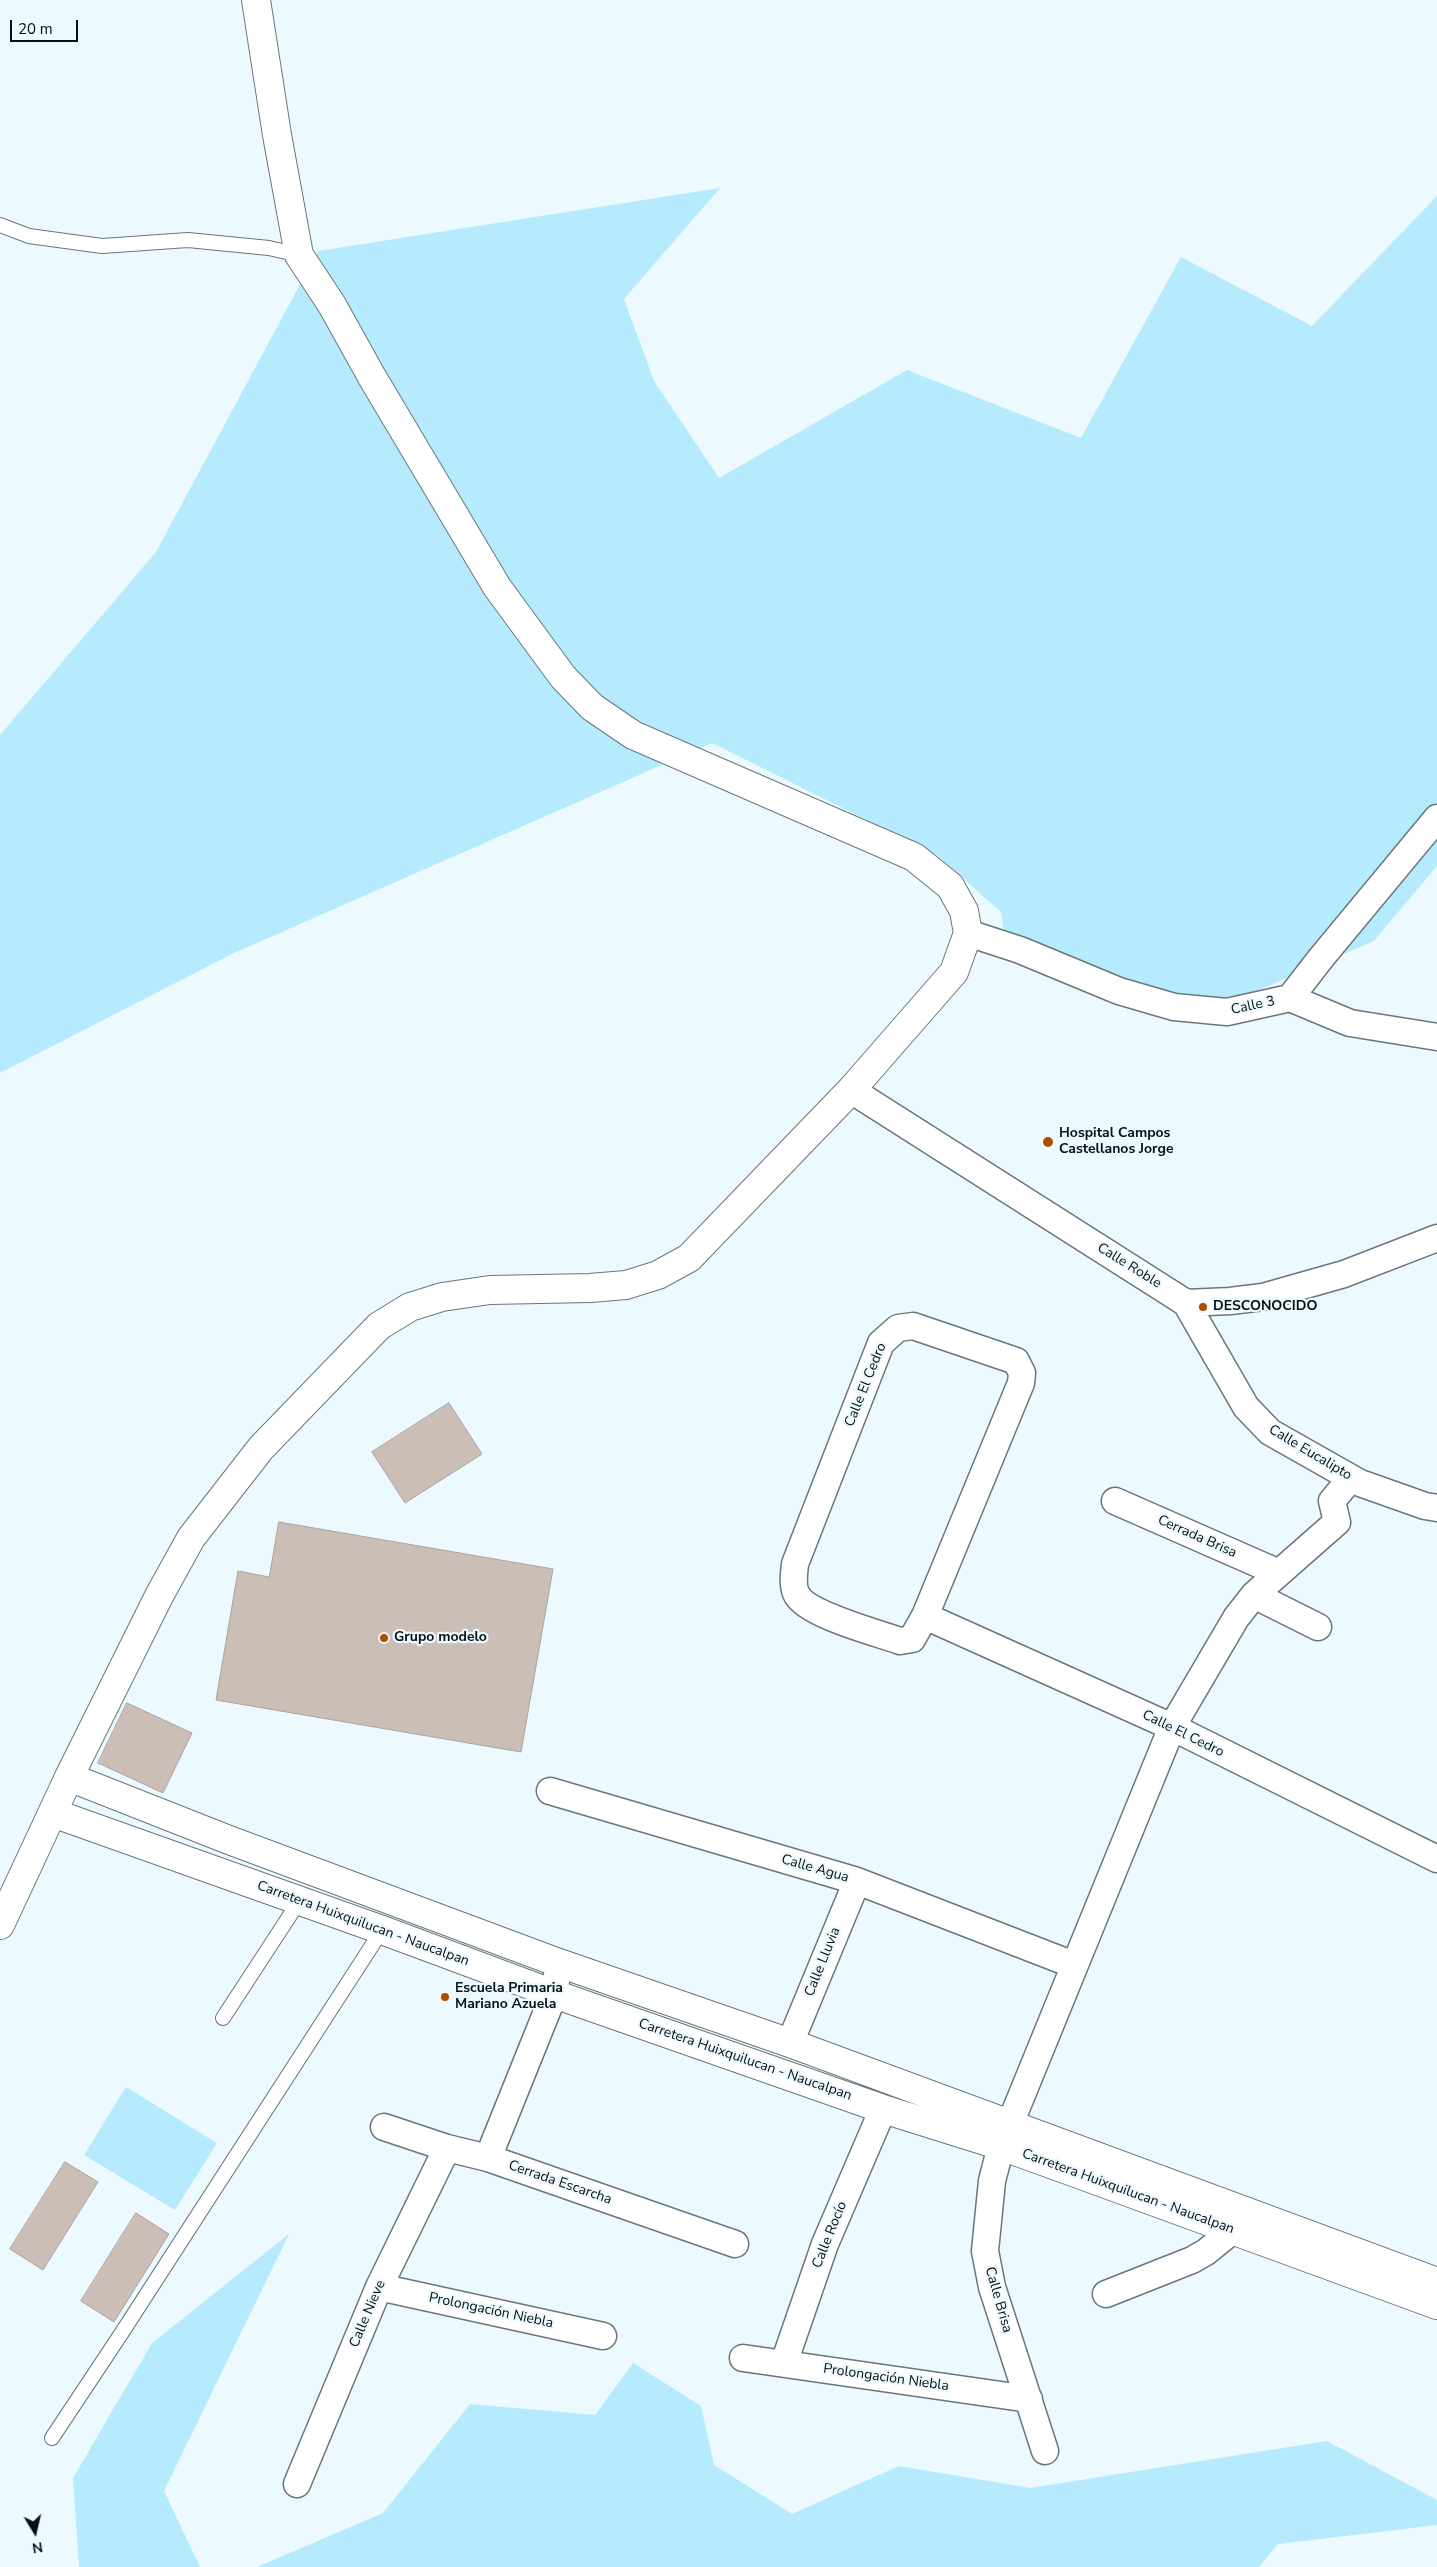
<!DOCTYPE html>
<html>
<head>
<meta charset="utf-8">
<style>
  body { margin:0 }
  #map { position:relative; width:1437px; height:2567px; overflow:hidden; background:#ecf9fe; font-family:"Nunito Sans",sans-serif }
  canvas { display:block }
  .north { position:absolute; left:10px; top:2507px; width:50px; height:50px; -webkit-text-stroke:4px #ecf9fe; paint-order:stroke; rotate:171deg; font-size:14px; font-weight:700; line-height:20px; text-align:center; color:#0a0f11 }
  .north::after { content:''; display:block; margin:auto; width:18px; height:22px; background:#0a0f11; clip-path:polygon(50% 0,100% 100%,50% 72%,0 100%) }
  .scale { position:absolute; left:10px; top:20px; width:68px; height:22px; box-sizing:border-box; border:2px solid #0a0f11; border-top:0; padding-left:6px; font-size:15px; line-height:18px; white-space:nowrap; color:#0a0f11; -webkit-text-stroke:4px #ecf9fe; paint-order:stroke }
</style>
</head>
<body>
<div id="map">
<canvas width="1437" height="2567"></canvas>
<div class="north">N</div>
<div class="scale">20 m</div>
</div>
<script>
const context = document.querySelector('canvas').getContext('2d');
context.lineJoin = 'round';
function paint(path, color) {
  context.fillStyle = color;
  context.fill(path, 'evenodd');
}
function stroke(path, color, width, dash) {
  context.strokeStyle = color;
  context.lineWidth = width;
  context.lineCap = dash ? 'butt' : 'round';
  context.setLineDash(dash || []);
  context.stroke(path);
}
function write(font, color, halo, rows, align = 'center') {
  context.font = font + ' "Nunito Sans",sans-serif';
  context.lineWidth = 4.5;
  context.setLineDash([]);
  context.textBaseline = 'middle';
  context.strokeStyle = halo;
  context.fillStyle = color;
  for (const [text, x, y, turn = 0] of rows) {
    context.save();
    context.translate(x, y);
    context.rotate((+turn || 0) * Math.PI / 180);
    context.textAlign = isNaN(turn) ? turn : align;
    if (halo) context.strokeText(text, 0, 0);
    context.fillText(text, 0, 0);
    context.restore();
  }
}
paint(new Path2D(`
  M720 188 624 299 654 381 719 478 907 370 1081 438 1181 257 1312 326 1437 196V866L1374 941 1214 1009 1007 954 1001 912 937 855 712 743 234 953 0 1073V735L156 552 318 251Z
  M126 2087 217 2143 175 2210 84 2155Z
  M289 2234 164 2491 200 2567H79L73 2478 152 2343Z
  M633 2363 701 2406 714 2465 792 2514 899 2466 1030 2488 1327 2441 1437 2500V2525L1278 2544 1259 2567H257L383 2513 470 2404 595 2415Z`), '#b6ebfd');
const building = new Path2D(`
  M449 1403 482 1454 405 1503 372 1452Z
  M279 1522 553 1569 521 1752 216 1700 238 1571 269 1577Z
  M127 1703 192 1733 163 1793 98 1763Z
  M65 2162 98 2182 43 2270 10 2249Z
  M136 2213 169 2234 114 2322 81 2301Z`);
paint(building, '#cbbeb6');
stroke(building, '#afa29b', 1);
const lane = new Path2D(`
  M0 225 29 236 102 246 188 240 269 248 299 255
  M223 2018 300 1900
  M52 2438 123 2331 382 1930`);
const street = new Path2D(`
  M968 933 1020 950 1119 991 1174 1007 1227 1012 1290 998 1321 958 1437 818
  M1290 998 1350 1023 1437 1037
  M851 1090 1186 1303 1230 1301 1263 1297 1344 1274 1437 1238
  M1186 1303 1246 1407 1270 1432 1360 1483 1425 1506 1437 1508
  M913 1326 1016 1361 1022 1373 1021 1383 925 1616 912 1639 900 1641C878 1633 808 1615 797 1595 792 1587 794 1573 795 1564L881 1343 898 1328Z
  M1115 1501 1279 1573
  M1254 1595 1318 1627
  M925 1616 1172 1727 1437 1859
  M550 1791 857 1881 1074 1965
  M790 2043 857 1881
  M384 2127 447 2148 488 2158 735 2244
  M488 2158 554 1994 559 1963
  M379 2287 603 2336
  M1106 2294 1192 2260 1206 2252 1233 2230
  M743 2358 1029 2399
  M784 2363 825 2244 883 2109
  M1045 2451 992 2287 985 2251 992 2181 1001 2146 1172 1727 1236 1618 1254 1595 1337 1522 1332 1501 1351 1478
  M297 2484 379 2287 447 2148`);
const primary = new Path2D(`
  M69 1777 229 1840 559 1963 790 2043 1437 2282
  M53 1813 382 1930 554 1994 883 2109 1001 2146 1073 2172 1437 2305
  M0 1925 69 1777 159 1596 191 1538 261 1448 379 1326 410 1307 442 1297 490 1290 590 1288 626 1285 658 1275 689 1258 851 1090 954 972 968 933 964 911 950 886 914 857 633 735 592 707 563 677 497 587 372 377 332 305 299 255 277 135 256 0`);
stroke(lane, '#69777c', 16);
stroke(street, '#69777c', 29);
stroke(primary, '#69777c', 30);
stroke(lane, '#fff', 14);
stroke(street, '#fff', 26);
stroke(primary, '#fff', 28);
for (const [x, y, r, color] of [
  [1048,1142,6,"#ae4f00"],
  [1203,1307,5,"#ae4f00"],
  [384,1638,5,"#ae4f00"],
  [445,1997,5,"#ae4f00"]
]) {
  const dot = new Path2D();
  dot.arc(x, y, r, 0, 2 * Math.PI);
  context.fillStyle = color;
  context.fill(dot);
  stroke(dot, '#ecf9fe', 2);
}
write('14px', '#0a0f11', '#ecf9fe', [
  ["Calle 3",1253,1006,-12],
  ["Calle Roble",1129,1266,32],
  ["Calle El Cedro",866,1385,-68],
  ["Calle Eucalipto",1310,1453,31],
  ["Cerrada Brisa",1197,1537,24],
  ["Calle El Cedro",1183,1734,26],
  ["Calle Agua",815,1869,16],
  ["Carretera Huixquilucan - Naucalpan",363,1924,20],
  ["Calle Lluvia",823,1962,-68],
  ["Carretera Huixquilucan - Naucalpan",745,2060,19],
  ["Cerrada Escarcha",560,2183,19],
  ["Carretera Huixquilucan - Naucalpan",1128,2192,20],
  ["Calle Rocío",830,2235,-68],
  ["Calle Brisa",998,2300,74],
  ["Prolongación Niebla",491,2311,12],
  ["Calle Nieve",368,2314,-67],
  ["Prolongación Niebla",886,2378,8]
]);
write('bold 14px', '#0a0f11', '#ecf9fe', [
  ["Hospital Campos",1059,1134],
  ["Castellanos Jorge",1059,1150],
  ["DESCONOCIDO",1213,1307],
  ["Grupo modelo",394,1638],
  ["Escuela Primaria",455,1989],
  ["Mariano Azuela",455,2005]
], 'left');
</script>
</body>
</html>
